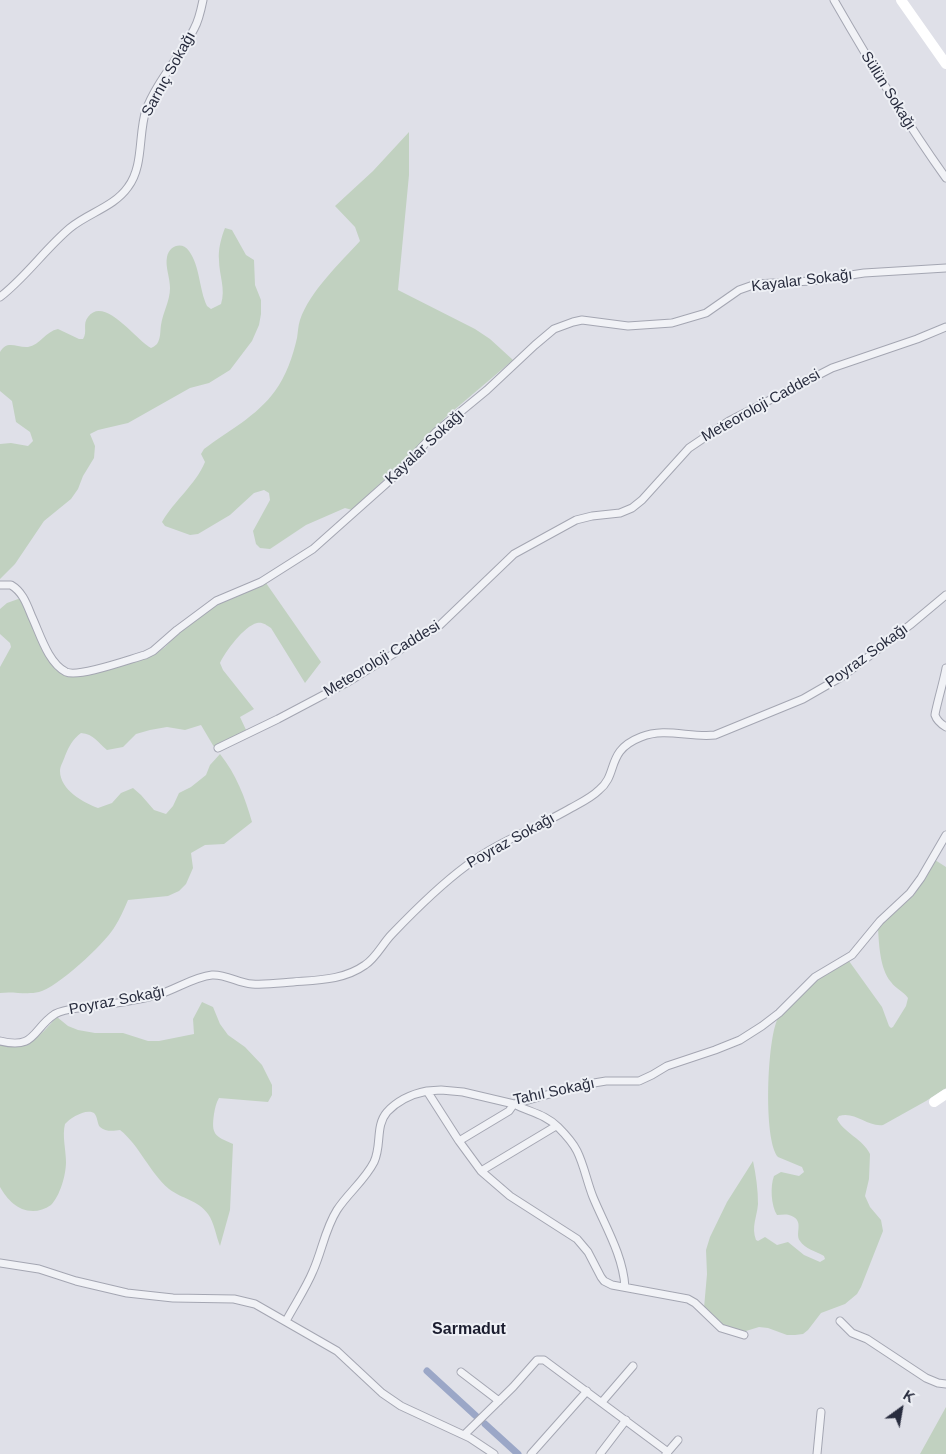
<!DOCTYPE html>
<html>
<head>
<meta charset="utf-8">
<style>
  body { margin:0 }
  #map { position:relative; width:946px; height:1454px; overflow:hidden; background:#dfe0e8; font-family:Helvetica,sans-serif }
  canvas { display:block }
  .north { position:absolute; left:876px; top:1384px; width:50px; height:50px; -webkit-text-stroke:4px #eef0f5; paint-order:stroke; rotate:32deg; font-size:14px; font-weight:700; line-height:20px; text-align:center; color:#282c3e }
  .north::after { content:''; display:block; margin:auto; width:18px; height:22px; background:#282c3e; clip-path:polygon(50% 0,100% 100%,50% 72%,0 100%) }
</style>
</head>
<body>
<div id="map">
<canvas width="946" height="1454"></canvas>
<div class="north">K</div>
</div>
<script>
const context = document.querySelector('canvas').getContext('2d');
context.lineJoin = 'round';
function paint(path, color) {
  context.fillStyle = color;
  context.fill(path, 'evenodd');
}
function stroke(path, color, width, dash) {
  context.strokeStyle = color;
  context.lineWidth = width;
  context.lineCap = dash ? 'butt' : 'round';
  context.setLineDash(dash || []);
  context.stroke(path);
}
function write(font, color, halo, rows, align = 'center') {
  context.font = font + ' Helvetica,sans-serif';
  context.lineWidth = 4;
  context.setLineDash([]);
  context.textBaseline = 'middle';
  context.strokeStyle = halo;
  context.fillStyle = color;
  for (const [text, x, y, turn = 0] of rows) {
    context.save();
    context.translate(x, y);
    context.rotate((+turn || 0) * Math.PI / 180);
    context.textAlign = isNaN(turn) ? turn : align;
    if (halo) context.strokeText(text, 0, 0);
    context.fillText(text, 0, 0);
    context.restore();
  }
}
paint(new Path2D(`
  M409 132V175L398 290 475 329 490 339 513 360 447 416 388 476 352 510 345 508 306 525 270 549 260 548 256 544 253 531 270 500 269 493 264 490 254 493 230 515 198 534 190 535 165 526 162 522C174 501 196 484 205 462L201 454 204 449C228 431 257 416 275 391 286 376 293 356 297 338 298 332 298 326 300 320 310 291 340 263 360 241L355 227 335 206 373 171Z
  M225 228 232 230 246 255 254 260 255 285 261 300V314L259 325 252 341 230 370 209 383 190 388 128 423 98 430 90 434 95 446 94 458 83 476 78 489 71 499 44 521 15 564 0 579V444L11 443 28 446 33 441 30 432 16 422 12 401 0 391V352C7 339 17 348 28 347 40 345 46 331 58 329L79 339H83C88 332 82 324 88 317 104 295 136 340 151 348 153 347 155 346 157 344 161 338 160 331 161 325 163 312 170 301 170 288 170 277 165 267 167 257 169 246 182 241 189 251 200 266 199 289 207 306L211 309 221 304C226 289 219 275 219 260 218 250 221 238 225 228Z
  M266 583 321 662 305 683 271 628C266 625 263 622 257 623 244 626 225 652 220 663L223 670 254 709 240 717 247 732 214 747 201 725 185 730 167 727 150 730 136 734 123 747 107 750C98 743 94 734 81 733 73 739 69 746 65 756 64 760 60 766 60 771 60 790 84 803 98 808L112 803 121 793 133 788 141 795 154 810 166 814 173 806 179 793 191 787 206 775 210 765 220 754C236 774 245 797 252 822L224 844 205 845 191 853 193 868 186 884 179 891 168 896 128 900C124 909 120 919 114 928 104 944 57 988 39 992 26 995 13 991 0 993V667L11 647 10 643 0 634V609L7 603 21 598 37 635 69 676H83L101 672 154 655 165 647 181 630 205 613 228 598Z
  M935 860 946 867V1088L926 1101 883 1125C867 1127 855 1111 839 1116L837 1119C844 1133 863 1139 870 1154L869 1179 865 1196 870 1207 881 1220 883 1231 861 1287 857 1294 845 1304 821 1313 808 1330 803 1334 795 1335H787L768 1328 759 1327 746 1331H736L725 1327 704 1308 707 1274 706 1250 710 1237 727 1202 753 1161C756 1175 758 1190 758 1204 757 1217 751 1227 756 1240L758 1241 765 1237 777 1245 788 1242 804 1255 820 1262 825 1259 824 1256C816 1251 805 1249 800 1241 794 1233 806 1220 789 1215 785 1214 781 1215 777 1215 771 1206 770 1186 774 1176L781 1172 799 1176 804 1172 802 1167 778 1157C763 1140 767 1038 778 1018 781 1013 820 976 825 973 833 969 841 966 849 961L882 1007 889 1026 891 1028 893 1027 906 1006 908 998C903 991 896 989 891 982 880 969 879 945 878 928L914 895Z
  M202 1002 213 1007 220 1024 228 1035 245 1047 262 1065 272 1085V1095L268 1102 219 1098C216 1103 215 1108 214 1114 211 1135 215 1136 233 1144L230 1210 220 1246C216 1236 214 1222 208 1214 198 1200 182 1199 169 1189 149 1172 140 1146 120 1130 114 1131 105 1132 100 1127 97 1124 98 1117 94 1113 86 1108 70 1118 65 1124 62 1136 66 1150 66 1162 66 1175 60 1196 51 1205 45 1209 39 1211 33 1211 17 1211 7 1199 0 1187V1044C30 1051 38 1037 57 1017L68 1026 78 1030 95 1033H123L148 1041H159L194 1034 193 1019Z
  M946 1407V1454H920Z`), '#c1d1c0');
stroke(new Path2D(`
  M427 1371 476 1416
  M485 1424 518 1454`), '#9ba7c7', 7);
const street = new Path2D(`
  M834 0C869 61 905 121 946 178
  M0 297C26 277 45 249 70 228 88 213 114 207 128 187 144 166 138 134 146 110 157 81 180 57 194 29 199 20 201 10 203 0
  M0 585H11C23 592 27 605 32 617 40 634 48 663 66 672 79 678 130 659 145 655L153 651 177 630 216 601 261 582 313 549 395 476 436 432 487 390 535 345 554 329 573 322 582 320 628 326 672 323 706 313 739 290 756 284 811 281 864 273 946 268
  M946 668C945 676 935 711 935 715 937 721 941 724 946 727
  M218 748 278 719 348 682 440 625 514 554 576 520 592 516 620 513 632 508 642 500 689 448 729 421 832 368 917 339 946 327
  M0 1041C36 1050 32 1029 55 1014 62 1010 71 1009 79 1008 105 1005 132 1002 157 995 175 990 193 977 212 975 226 974 238 983 252 984 266 985 280 983 293 982 318 980 344 980 365 965 376 958 383 943 392 934 415 910 439 886 466 866 497 842 537 828 571 808 580 803 591 798 599 790 619 774 605 751 641 737 665 727 690 738 715 735L803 699 843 676 910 625 946 595
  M459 1141 509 1111 514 1104C529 1112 545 1114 558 1127 565 1134 572 1141 577 1151 584 1165 587 1182 593 1197 605 1226 623 1255 625 1287
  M481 1171 556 1126
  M0 1263 39 1269 76 1281 127 1293 173 1298 234 1299 255 1304 337 1351 382 1393 401 1406 470 1438 494 1454
  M286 1321C295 1304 306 1288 313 1271 322 1251 325 1229 337 1210 348 1193 365 1180 374 1162 382 1145 375 1126 387 1112 398 1100 412 1094 427 1091
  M840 1321 852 1333 867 1339 926 1378 938 1383 946 1384
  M744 1335 721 1328 695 1303 688 1299 612 1285 604 1281 601 1277 588 1252 577 1239 510 1196 481 1171 459 1141 427 1091 441 1090 463 1092 514 1104 582 1085 606 1081H639L652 1075 667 1066 715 1050 740 1040 762 1026 779 1013 815 977 852 955 880 921 910 893 921 878 946 835
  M461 1372 499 1401
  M602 1402 633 1366
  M464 1435 513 1387 537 1360H544L668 1452
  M531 1454 587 1391
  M600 1454 626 1420
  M666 1454 678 1440
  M817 1454 821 1412`);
stroke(street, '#a4a6b2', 9);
stroke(street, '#f1f2f6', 7);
stroke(new Path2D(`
  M901 0 946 64
  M934 1102 946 1094`), '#fff', 10);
write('15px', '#282c3e', '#eef0f5', [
  ["Sarnıç Sokağı",169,74,-61],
  ["Sülün Sokağı",888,91,58],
  ["Kayalar Sokağı",802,281,-7],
  ["Meteoroloji Caddesi",761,406,-29],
  ["Kayalar Sokağı",425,447,-43],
  ["Poyraz Sokağı",867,656,-36],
  ["Meteoroloji Caddesi",382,659,-31],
  ["Poyraz Sokağı",511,841,-29],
  ["Poyraz Sokağı",117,1001,-11],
  ["Tahıl Sokağı",554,1092,-12]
]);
write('bold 16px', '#1b1d2f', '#eef0f5', [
  ["Sarmadut",469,1330]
]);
</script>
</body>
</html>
